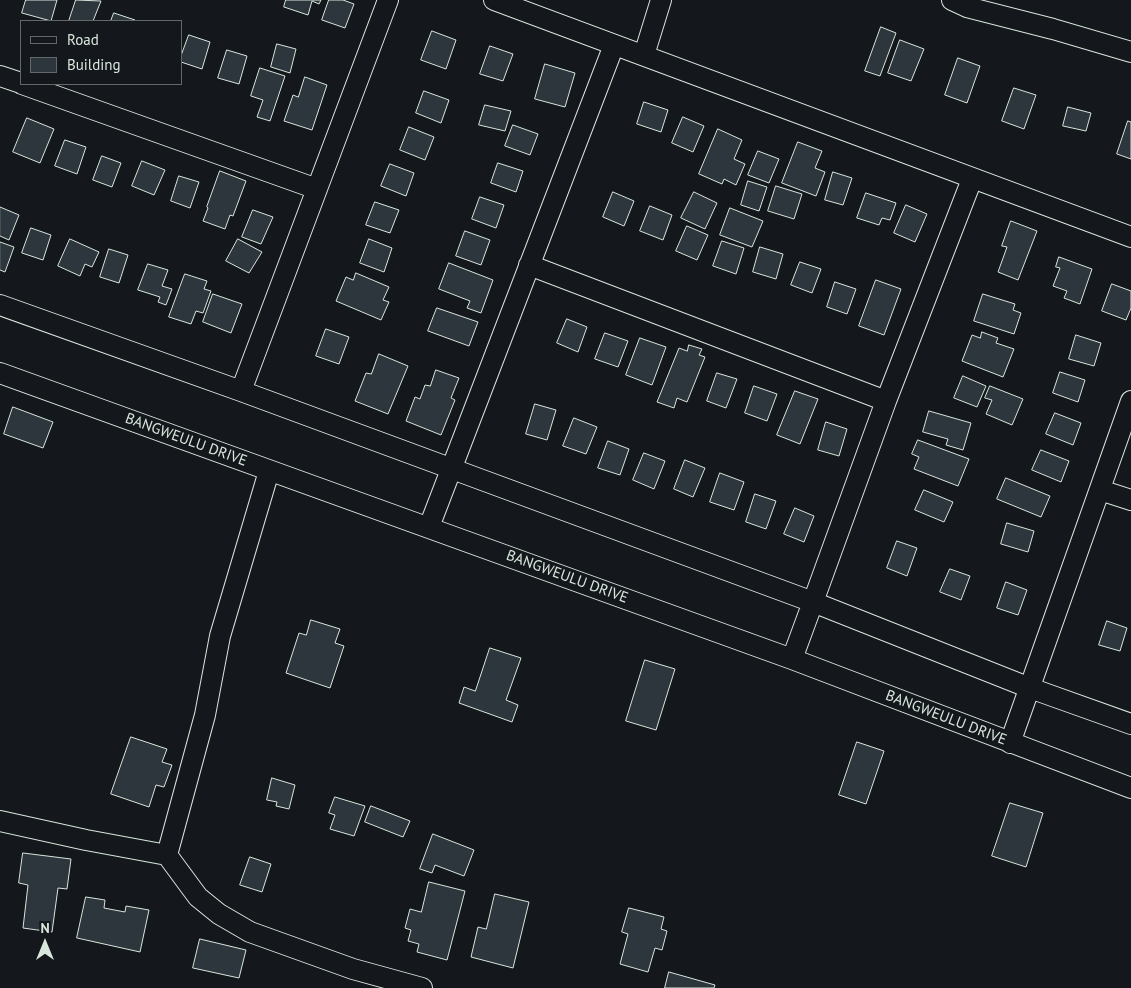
<!DOCTYPE html>
<html>
<head>
<meta charset="utf-8">
<style>
  body { margin:0 }
  #map { position:relative; width:1131px; height:988px; overflow:hidden; background:#14181c; font-family:"PT Sans",sans-serif }
  canvas { display:block }
  .legend { position:absolute; left:20px; top:20px; width:162px; height:65px; box-sizing:border-box; background:#14181c; border:1px solid #626a69; margin:0; padding:6px 9px; list-style:none; font-size:15px; color:#d8e6dc }
  .legend li { display:flex; align-items:center; gap:10px; height:25px }
  .legend b { width:25px; border:1px solid #626a69 }
  .north { position:absolute; left:20px; top:918px; width:50px; height:50px; -webkit-text-stroke:4px #14181c; paint-order:stroke; rotate:0deg; font-size:14px; font-weight:700; line-height:20px; text-align:center; color:#d8e6dc }
  .north::after { content:''; display:block; margin:auto; width:18px; height:22px; background:#d8e6dc; clip-path:polygon(50% 0,100% 100%,50% 72%,0 100%) }
</style>
</head>
<body>
<div id="map">
<canvas width="1131" height="988"></canvas>
<ul class="legend">
<li><b style="height:6px;background:#14181c"></b>Road</li>
<li><b style="height:14px;background:#2c363c"></b>Building</li>
</ul>
<div class="north">N</div>
</div>
<script>
const context = document.querySelector('canvas').getContext('2d');
context.lineJoin = 'round';
function paint(path, color) {
  context.fillStyle = color;
  context.fill(path, 'evenodd');
}
function stroke(path, color, width, dash) {
  context.strokeStyle = color;
  context.lineWidth = width;
  context.lineCap = dash ? 'butt' : 'round';
  context.setLineDash(dash || []);
  context.stroke(path);
}
function write(font, color, halo, rows, align = 'center') {
  context.font = font + ' "PT Sans",sans-serif';
  context.lineWidth = 4;
  context.setLineDash([]);
  context.textBaseline = 'middle';
  context.strokeStyle = halo;
  context.fillStyle = color;
  for (const [text, x, y, turn = 0] of rows) {
    context.save();
    context.translate(x, y);
    context.rotate((+turn || 0) * Math.PI / 180);
    context.textAlign = isNaN(turn) ? turn : align;
    if (halo) context.strokeText(text, 0, 0);
    context.fillText(text, 0, 0);
    context.restore();
  }
}
const building = new Path2D(`
  M26 0H57L51 21 22 13Z
  M76 0 101 1 93 21H69Z
  M286 0H321L319 4 312 1 308 15 284 7Z
  M329 0H343L354 4 345 28 322 20Z
  M114 13 135 20V21H111Z
  M881 27 896 33 880 76 865 71Z
  M432 31 456 40 446 69 421 60Z
  M189 35 210 42 202 69 181 62V56Z
  M900 40 924 49 911 81 888 73Z
  M277 44 296 49 290 73 271 67Z
  M490 46 513 54 503 81 480 74Z
  M227 50 247 56 239 84 218 78Z
  M958 58 980 66 967 103 945 95Z
  M545 64 575 73 565 107 535 99Z
  M260 68 285 76 270 121 257 117 263 100 251 96Z
  M305 77 327 85 312 130 284 121 293 95 298 97Z
  M1014 88 1036 95 1024 129 1002 121Z
  M424 91 449 100 441 123 416 113Z
  M644 102 668 110 661 132 637 124Z
  M485 105 511 111 505 131 479 125Z
  M1068 107 1091 113 1086 131 1063 126Z
  M683 117 704 126 693 152 672 143Z
  M27 118 54 129 40 163 13 152Z
  M1128 121 1131 122V159L1117 154Z
  M513 125 538 134 530 155 505 146Z
  M409 127 434 137 425 160 400 150Z
  M718 129 742 140 734 159 745 164 736 185 724 179 722 184 699 174Z
  M65 140 86 147 77 174 55 166Z
  M798 142 822 151 815 168 825 172 816 196 782 183Z
  M758 151 779 159 769 183 748 175Z
  M102 156 121 163 112 187 93 180Z
  M142 161 165 170 154 195 132 186Z
  M498 163 523 171 516 192 491 183Z
  M390 164 414 173 406 196 381 186Z
  M220 171 246 181 233 216 230 215 225 229 203 221 208 208 207 207Z
  M833 172 852 178 843 205 825 200Z
  M179 176 199 182 190 208 171 201Z
  M748 181 767 187 759 211 741 205Z
  M776 186 802 194 794 219 768 211Z
  M613 192 634 201 624 226 603 217Z
  M694 192 717 203 705 229 681 218Z
  M866 193 896 203 890 220 882 218 879 225 857 218Z
  M480 197 504 205 496 228 472 219Z
  M375 202 399 210 390 233 366 225Z
  M906 205 927 214 915 242 894 233Z
  M650 206 672 215 663 240 640 231Z
  M0 207 19 215 9 240 0 236Z
  M730 208 763 221 752 247 720 235Z
  M253 210 273 217 261 244 242 237Z
  M1011 221 1037 231 1018 280 998 272 1007 247 1002 246Z
  M687 226 708 235 697 260 676 251Z
  M31 228 51 235 43 260 22 253Z
  M465 231 490 240 481 265 456 256Z
  M70 239 99 252 92 267 85 264 80 276 58 266Z
  M238 239 262 252 249 273 226 261Z
  M369 239 392 248 384 272 360 263Z
  M722 241 744 248 736 274 713 266Z
  M0 242 14 247 5 272 0 270Z
  M760 247 783 254 776 279 753 272Z
  M109 249 128 255 119 283 100 277Z
  M1059 257 1092 269 1080 304 1064 298 1067 291 1053 286 1060 268 1056 267Z
  M800 262 821 269 812 293 791 285Z
  M449 263 493 280 481 313 467 308 470 301 439 289Z
  M148 264 168 270 162 286 172 289 166 305 158 302 160 297 138 290Z
  M356 273 389 287 383 300 389 302 381 320 336 301 346 277 353 280Z
  M185 274 207 281 204 289 211 291 203 313 196 311 191 324 169 317Z
  M876 280 901 289 884 335 859 326Z
  M835 282 856 289 847 314 827 307Z
  M1112 284 1131 291V308L1126 320 1102 311Z
  M213 294 242 304 231 333 203 322Z
  M983 294 1015 304 1013 310 1021 313 1014 334 974 321Z
  M437 308 478 322 469 346 428 331Z
  M567 319 587 327 578 352 557 343Z
  M326 329 349 337 339 364 316 356Z
  M982 332 998 338 996 343 1014 349 1003 377 962 361 972 335 980 338Z
  M605 333 628 341 618 367 595 359Z
  M1076 335 1101 343 1094 366 1069 359Z
  M640 338 666 347 652 385 626 375Z
  M689 345 702 349 699 355 705 357 687 402 677 398 674 408 657 402 679 348 687 351Z
  M379 354 408 366 388 414 355 401 366 373 371 374Z
  M436 370 459 378 451 398 455 400 441 435 406 421 415 397 420 399 425 385 430 386Z
  M1060 372 1085 380 1078 402 1053 393Z
  M717 373 737 379 726 408 707 401Z
  M963 376 986 386 977 407 954 398Z
  M754 386 777 394 767 421 745 413Z
  M990 386 1023 399 1012 425 986 414 992 400 985 398Z
  M795 391 818 399 800 444 777 435Z
  M535 404 556 410 547 440 526 434Z
  M13 407 53 422 43 448 4 434Z
  M929 411 971 423 963 450 946 445 948 439 923 432Z
  M1055 413 1081 423 1073 445 1046 434Z
  M574 418 597 427 586 454 563 446Z
  M826 422 847 429 839 456 818 450Z
  M918 440 969 459 958 486 914 469 919 457 912 454Z
  M608 441 629 449 620 475 598 468Z
  M1041 450 1069 461 1061 482 1032 470Z
  M644 453 665 461 654 489 633 480Z
  M685 460 705 468 693 497 674 489Z
  M720 473 744 482 734 510 710 502Z
  M1006 478 1050 496 1041 517 997 499Z
  M924 490 953 502 944 522 915 510Z
  M755 494 776 501 766 529 746 522Z
  M795 508 814 516 804 542 784 534Z
  M1007 523 1034 531 1028 552 1001 544Z
  M897 541 917 548 907 576 887 568Z
  M950 569 970 576 961 600 940 592Z
  M1006 582 1027 590 1018 615 997 608Z
  M311 620 340 629 335 643 344 646 330 688 286 673 299 633 306 635Z
  M1107 621 1127 628 1120 651 1099 645Z
  M490 648 521 658 506 700 518 705 512 722 459 703 464 687 475 691Z
  M645 660 675 669 656 730 626 721Z
  M131 737 167 749 162 762 172 765 164 787 156 785 149 807 111 794Z
  M857 742 884 751 866 804 839 795Z
  M272 778 295 785 289 809 276 806 277 802 267 800Z
  M335 797 365 806 354 836 330 829 335 815 329 813Z
  M1010 803 1043 813 1026 867 992 856Z
  M371 806 410 821 403 837 365 822Z
  M433 834 474 850 464 876 435 865 432 873 420 869Z
  M23 853 71 859 67 889 58 888 52 932 23 928 28 885 19 883Z
  M250 857 271 864 262 892 240 885Z
  M429 882 465 891 447 960 417 952 419 944 408 941 411 930 405 928 410 909 421 912Z
  M495 894 529 902 513 968 471 957 478 927 486 929Z
  M86 897 105 900 104 908 125 912 126 906 149 910 140 952 77 938Z
  M629 908 664 917 661 929 667 931 662 950 655 948 648 972 620 964 628 934 622 932Z
  M200 939 246 950 239 978 193 968Z
  M669 972 715 985 714 988H665Z`);
paint(building, '#2c363c');
stroke(building, '#d8e6dc', 1);
const street = new Path2D(`
  M494 0 1131 237
  M952 0 967 7 1053 29 1131 52
  M644 55 661 0
  M0 76 21 83
  M22 84 317 189
  M529 265 886 401 972 179
  M0 305 241 391 813 602 886 401
  M0 373 792 659 1131 788
  M241 391 388 0
  M1100 490 1131 500
  M429 527 614 45
  M792 659 813 602 1030 688 1131 724
  M1010 743 1131 401
  M0 821 86 840 167 855 198 897 219 914 250 932 353 969 422 988
  M167 855 205 715 220 636 269 471`);
stroke(street, '#d8e6dc', 22);
stroke(street, '#14181c', 20);
write('15px', '#d8e6dc', '#14181c', [
  ["BANGWEULU DRIVE",186,440,20],
  ["BANGWEULU DRIVE",567,577,20],
  ["BANGWEULU DRIVE",946,718,21]
]);
</script>
</body>
</html>
